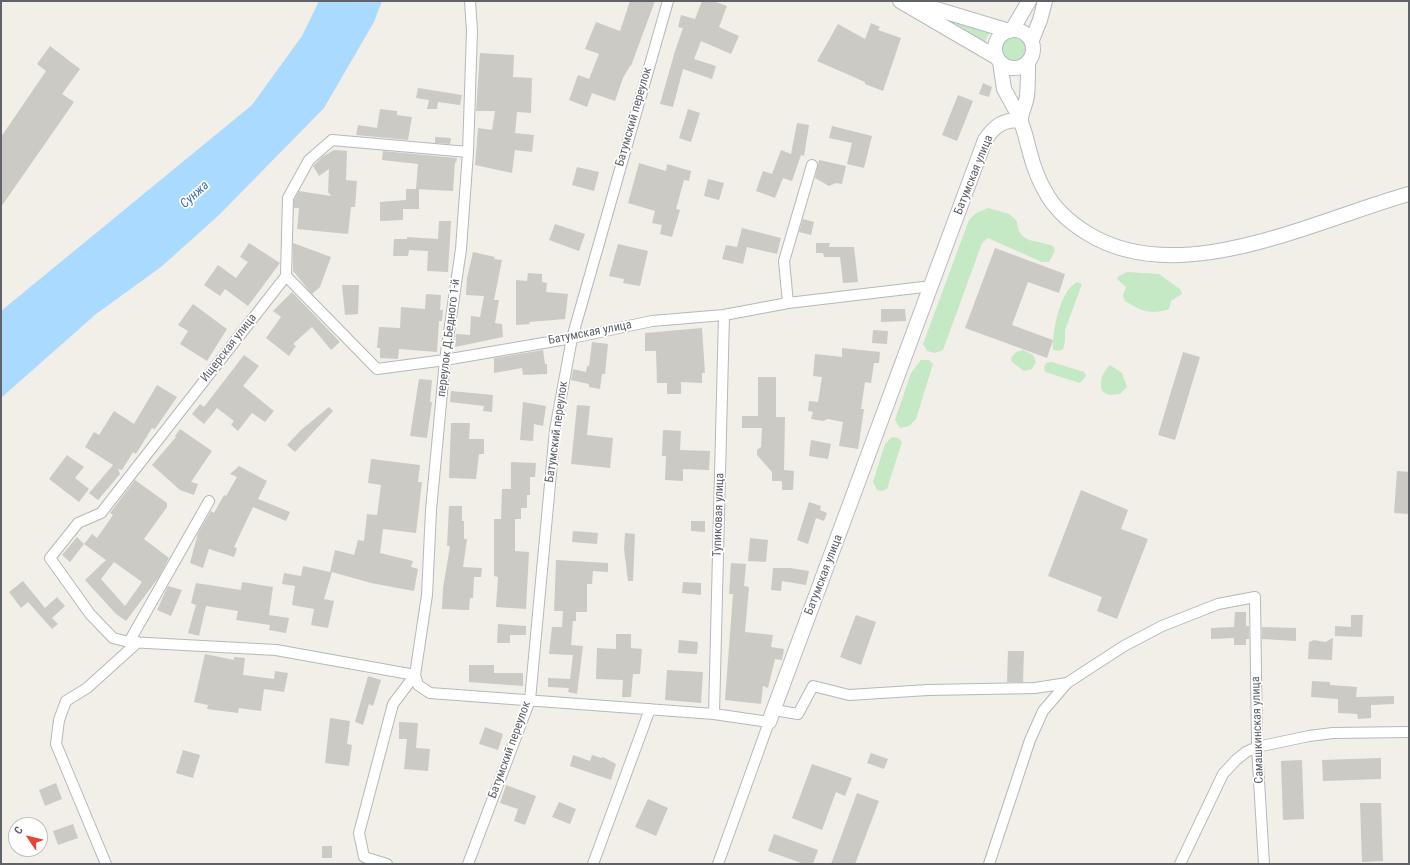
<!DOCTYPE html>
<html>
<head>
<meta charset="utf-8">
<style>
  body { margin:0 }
  #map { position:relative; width:1410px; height:865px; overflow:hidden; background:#f1efe8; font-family:"Roboto Condensed",sans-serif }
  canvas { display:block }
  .frame { position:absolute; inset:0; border:2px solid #5f6368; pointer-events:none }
  .north { position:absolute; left:8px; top:817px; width:40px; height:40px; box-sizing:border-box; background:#fff; border:1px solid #bfc1c3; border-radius:50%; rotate:305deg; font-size:11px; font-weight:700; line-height:16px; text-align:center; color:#5f6368 }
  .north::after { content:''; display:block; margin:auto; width:14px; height:18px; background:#ea4335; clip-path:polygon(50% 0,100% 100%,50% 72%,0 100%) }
</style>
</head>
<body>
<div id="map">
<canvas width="1410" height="865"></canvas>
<div class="frame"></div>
<div class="north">С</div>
</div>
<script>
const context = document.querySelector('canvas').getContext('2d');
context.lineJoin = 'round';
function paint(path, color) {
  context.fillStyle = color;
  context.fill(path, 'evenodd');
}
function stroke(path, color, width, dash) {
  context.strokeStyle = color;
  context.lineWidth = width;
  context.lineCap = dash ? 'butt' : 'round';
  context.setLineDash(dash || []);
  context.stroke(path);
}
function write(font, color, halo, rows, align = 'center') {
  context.font = font + ' "Roboto Condensed",sans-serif';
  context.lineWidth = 3.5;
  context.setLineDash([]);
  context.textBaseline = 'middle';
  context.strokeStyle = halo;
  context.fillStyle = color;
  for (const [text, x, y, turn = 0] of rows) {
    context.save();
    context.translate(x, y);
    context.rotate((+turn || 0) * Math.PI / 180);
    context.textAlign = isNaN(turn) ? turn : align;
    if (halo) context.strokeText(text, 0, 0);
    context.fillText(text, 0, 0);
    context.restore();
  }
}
paint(new Path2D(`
  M944 15 990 31 985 42 942 20Z
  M1001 51a13 13 0 1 1 26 0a13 13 0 1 1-26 0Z
  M988 208 1009 214 1017 221C1018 245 1037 239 1053 246L1055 251 1049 262H1042L988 238 982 243 943 350 935 353 927 351 923 344 969 220 976 213Z
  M1127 272 1159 274 1180 289 1182 294 1171 301 1169 309C1149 315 1142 311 1125 301L1123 296 1126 287 1117 279 1119 276Z
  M1077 282 1082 284 1065 330V341L1063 349 1059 351 1053 350C1052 332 1060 290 1077 282Z
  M1023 350 1033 355 1036 362 1032 369 1024 371 1012 362 1011 358 1016 352Z
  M921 360H929L933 364 916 419 909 426 900 428 895 420 911 373Z
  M1052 362 1084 372 1086 376 1080 383 1045 372 1044 367 1046 363Z
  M1110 365 1122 373 1127 387 1120 394 1109 395 1102 391C1099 380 1102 373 1110 365Z
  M892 437 898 438 902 442 887 489 882 491 877 490 873 482 885 444Z`), '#c5e8c5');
paint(new Path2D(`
  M319 1H382L374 22 324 108 219 215 161 267 96 314 1 398V311L252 105 302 36Z`), '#aadaff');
paint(new Path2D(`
  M630 1H655L631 66H630L623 78 615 101 592 93 587 107 569 100 578 75 589 79 599 54 585 49 596 22 620 31Z
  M702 1H713L727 6 719 27 739 36 731 54 701 41 694 59 716 66 712 79 683 69 673 107 660 104 675 51 683 28 678 27 681 15 695 19Z
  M871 23 880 27 878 30 901 38 883 91 865 84V82L817 61 838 24 865 39Z
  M50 46 80 69 62 94 74 102 1 207V137L46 71 37 64Z
  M480 53 514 55 513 77 532 78 531 113 517 112 515 133 534 135 532 152 515 150 512 173 475 165 478 128 492 130 495 111H476Z
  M983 83 992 87 989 97 979 94Z
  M418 88 462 95 460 105 438 102 437 109H427L429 100 416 98Z
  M958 95 973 101 957 141 942 135Z
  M380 109 397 111V115L412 117 408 140 356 135 358 125 377 128Z
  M688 109 700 113 691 142 679 138Z
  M797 123 809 125 804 156 801 155 792 181 783 178 775 198 756 191 763 171 772 174 781 150 791 154Z
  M832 126 872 136 864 168 847 164 852 143 829 138Z
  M435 137 451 138 450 144 435 143Z
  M334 150 347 151 346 180 357 181 355 207H351L348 234 297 229 299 208H294V200L299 191 331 196 328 192 329 169 319 176 313 166 322 157Z
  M383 151 457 158 456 163 455 162 453 191 416 189 418 164 382 160Z
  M819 160 846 166 842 184 836 183 829 186 815 178Z
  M639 163 666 171 667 164 691 171 689 181 684 180 676 209 680 210 672 237 660 234 662 225 652 223 655 211 628 203Z
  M577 167 599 172 594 191 572 185Z
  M708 179 724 183 719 200 704 196Z
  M406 189H419V209H403V220L380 221V202L406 200Z
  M803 219 814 222 811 235 799 232Z
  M439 221H451L448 272 427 271 428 251 409 250 408 256H393L394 239H407V237L438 239Z
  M555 224 585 234 579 251 549 240Z
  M742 228 781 238 777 254 747 247 743 264 722 259 726 245 737 247Z
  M249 243 280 263 248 306 225 289 220 296 204 285 218 265 236 278 248 262 240 257Z
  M293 243 331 257 320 287 312 294 293 271Z
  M816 243H830L829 247H854L858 282 843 283 840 257H824L823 253H816Z
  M618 244 648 251 640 286 623 283 624 279 609 276Z
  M995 248 1065 274 1059 293 1028 282 1012 325 1053 340 1047 358 965 328Z
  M473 252 495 257 494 259 502 260 494 300H499L495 323 502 324 503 337 455 347 456 334 470 335 471 316 480 317 484 296 466 295 467 278Z
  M528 273 542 274V282L547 283 546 292 568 294 565 319 529 322 530 324 516 325V280L527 281Z
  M342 285H359L358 314 345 315Z
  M292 292 340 342 331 350 312 327 293 344 296 346 289 356 266 338 281 317 273 311Z
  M426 294 441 295 440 310H443L442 321H439L437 352 399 349 398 359 380 358V348H377L379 327 400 328 401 307 425 309Z
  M193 304 227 329 207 361 180 344 188 331 178 325Z
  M881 309H905L906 321 881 322Z
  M702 328 705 373H702V383L681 382V394H667V383H657L656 351H645V333Z
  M873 330 888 331 887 344 872 343Z
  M592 342 608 344 605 374H602L600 389 589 387V384L571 380 573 369 586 372 587 366H589Z
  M842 348 880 352 879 363H874L871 383 865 382 861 409H864L858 449 839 446 843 422 828 419 823 421 811 419 813 412 808 411 809 401 818 402 822 377 813 376 815 354 842 357Z
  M543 350 545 364H547V374L523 375 522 368 494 373V358Z
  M1183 352 1200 357 1175 440 1158 435Z
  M244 355 259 366 243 386 274 411 265 422 252 413 238 431 231 425 234 421 217 408 204 424 192 414 200 404 204 407Z
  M758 377H776V417H785L784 470 794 471 793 490H782V483L781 481H772V472L757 455V450L761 447 762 428H742V416H758Z
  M419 379 432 380 430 402H432L427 438 410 436Z
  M157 385 177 397 155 429 152 428 136 454 133 452 122 470 118 469 120 474 98 500 89 493 113 465 85 447 94 432 99 435 114 411 134 424Z
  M451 391 493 395 492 412 483 411 484 406 450 402Z
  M523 402 546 406 543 426 534 424 533 441 520 440Z
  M577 405 590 406 587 435 613 438 610 468 571 464Z
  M329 407 333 411 295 452 287 445 301 430Z
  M451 423H470L469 439H484V454H479L476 479 449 478Z
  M180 429 212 451 191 482 198 484 194 495 180 490 152 465 176 437 175 436Z
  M663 430 681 431 680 450 710 451 709 470 683 469V481L665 480 666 456H662Z
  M811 440 831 444 828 459 809 456Z
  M67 455 84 467 75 478 89 489 79 502 49 479Z
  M371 459 420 465 418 482H422L416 533 383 529 380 553 413 561 411 567 418 569 414 591 371 583 332 572 324 599 334 601 328 628 311 625 314 609 292 605 295 586 282 584 284 573 301 576 303 566 330 572 335 550 354 555 358 540 364 541 367 514 377 515 381 485 368 483Z
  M511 462 536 463 535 477H530V495H527V508H521V519H515V551L529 552 526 609 496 607 498 577 494 576V519H501L502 489H511Z
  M239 466 267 481 258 499 290 512 286 521 253 507 234 547 237 548 234 557 209 549 203 568 190 563 198 533 211 511 214 513 224 495 226 496 237 477 230 474Z
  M1397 471 1409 472V514L1394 513Z
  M135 480 167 503V507L144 539 169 558 159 577 126 621 116 614 85 580 106 560 84 544 92 534 97 538 113 515 110 513ZM114 562 142 582 125 606 101 579Z
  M1081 490 1128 510 1121 529 1148 539 1117 619 1097 611 1102 597 1048 576Z
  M809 502 821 506 820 510 827 513 824 521 816 518 808 544 797 540Z
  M449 506H462V521H464V539H467L463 567 482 568 481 577H474L473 598H470L469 610 442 609 443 588 450 546H447Z
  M691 521H705V532L691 531Z
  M573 531 598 533 597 544 572 542Z
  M625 533 635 534 633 581H628L624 549Z
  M77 537 84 544 70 562 62 555Z
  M750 538 768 540 766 562 748 561Z
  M556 560 608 563V572L593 571 592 584H587V612H576V621H573L571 645 583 646 577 694 568 692 569 688 548 687V678L570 679 573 655 549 654 552 627H562L563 611H554Z
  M731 563 746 564 744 586 749 587 745 632 773 635 771 647 784 649 782 660 775 659 768 688 763 686 761 704 725 700 733 594H729Z
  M773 568H790L809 571 806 585 782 581 781 591 771 590Z
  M23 581 45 608 57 597 65 606 52 618 58 624 52 629 28 602 21 608 9 592Z
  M242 582 273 587 269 615 289 618 286 633 269 630 270 625 236 620 238 611 206 606 199 636 188 633 196 605 191 603 196 583 241 590Z
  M683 582 701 583V595L682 593Z
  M168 586 182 590 171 616 157 610Z
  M1235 612H1246V626H1249V639H1246V645H1234V638L1211 639V628L1234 627Z
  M856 615 876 622 861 665 840 657Z
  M1351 615H1363L1362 637 1335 636V626L1351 627Z
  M498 624 526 626V635H510V643H497Z
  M1262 627 1296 628V641L1262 639Z
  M616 634H631V648L642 649 640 674H633L631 697H622L623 680 596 679 597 648 616 649Z
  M1333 638 1332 660 1308 659 1309 642 1314 640 1325 642Z
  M679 640 698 642 697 654 678 653Z
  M1008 651H1024L1023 682H1007Z
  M205 654 234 660V657L245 658 243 675 274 679 275 671 288 673 284 692 264 689 261 711 239 708 238 713 207 709 208 705 194 702Z
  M469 665H494V673H523V686L469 682Z
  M667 670 703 672 701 703 665 700Z
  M368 676 381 680 373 706 369 704 363 725 355 722Z
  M1312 681 1330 682V685L1357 687 1356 697 1394 696V704L1371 705V718L1358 719 1357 714 1338 713V699L1311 697Z
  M330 718 350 721 347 744 352 745 349 766 325 763Z
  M399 722 418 723 416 748 430 749 428 771 404 769 407 739H399Z
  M485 727 503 734 498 750 479 744Z
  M183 750 200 755 193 778 176 773Z
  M871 753 888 759 884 769 867 763Z
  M573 755 590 761 592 755 601 758 603 757 616 764 611 780 570 766Z
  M1381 758V779L1323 781 1322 760Z
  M1302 760 1304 819 1283 820 1281 761Z
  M812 764 852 778 845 796 836 792 822 830 792 818Z
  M56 783 62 799 45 806 39 790Z
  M506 785 536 796 525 825 514 821 518 809 500 803Z
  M857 793 879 801 855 864H831Z
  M648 799 668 808 656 836 635 827Z
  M559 802 576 809 570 824 552 817Z
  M1360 803H1381L1383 861 1362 862Z
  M73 824 78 838 58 845 53 831Z
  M774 834 818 850 813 864H804L768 851Z
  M322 846H332V858H322Z`), '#cccac5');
const street = new Path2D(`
  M468 152 332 140 309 160 288 198 286 276 101 513 78 523 50 558 90 614 113 638 129 642 276 650 415 675 418 685 430 693 714 714 769 722 718 864
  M286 276 377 369 445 360 572 338 652 321 724 315 788 303 932 286
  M788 303 784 261 812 165
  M129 642 209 501
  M774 710 798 714 813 686 849 695 928 690 1035 688 1067 683 1124 646 1162 626 1218 604 1255 597 1257 747 1264 864
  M714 714 724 315
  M106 864 56 744 59 720 66 701 87 688 138 642
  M387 864 364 857 359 833 393 704 415 675 427 595 431 510 445 360 461 249 468 152 472 31 470 1
  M468 864 530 700 555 430 572 338 668 1
  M593 864 650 709
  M989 864 1030 740 1043 711 1067 683
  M1180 864 1223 774 1236 760 1246 752 1257 747 1309 736 1333 733 1409 732`);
const secondary = new Path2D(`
  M900 1 996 57
  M913 2 1009 31
  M995 49a19 19 0 1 1 38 0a19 19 0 1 1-38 0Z
  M1012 30 1029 1
  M1032 40 1040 20 1045 1
  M1000 62 1004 89 1021 120
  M1028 63C1028 74 1028 86 1027 96 1026 104 1021 112 1021 120 1021 124 1024 130 1025 134 1030 154 1035 174 1045 191 1055 210 1069 222 1087 233 1179 291 1315 220 1409 194
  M769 722 985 140C995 125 1003 120 1021 120`);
stroke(street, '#b5b8bc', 12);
stroke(secondary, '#b6babf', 16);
stroke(street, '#fff', 10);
stroke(secondary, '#fff', 14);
write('12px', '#5f6368', '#fff', [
  ["Батумский переулок",634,117,-74],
  ["Батумская улица",974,175,-68],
  ["Батумская улица",590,333,-11],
  ["переулок Д.Бедного 1-й",449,338,-83],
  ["Ищерская улица",229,348,-52],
  ["Батумский переулок",557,432,-82],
  ["Тупиковая улица",719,515,-88],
  ["Батумская улица",824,575,-69],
  ["Самашкинская улица",1258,730,-92],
  ["Батумский переулок",510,750,-70]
]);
write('italic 13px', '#4174aa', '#fff', [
  ["Сунжа",195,195,-42]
]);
</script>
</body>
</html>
